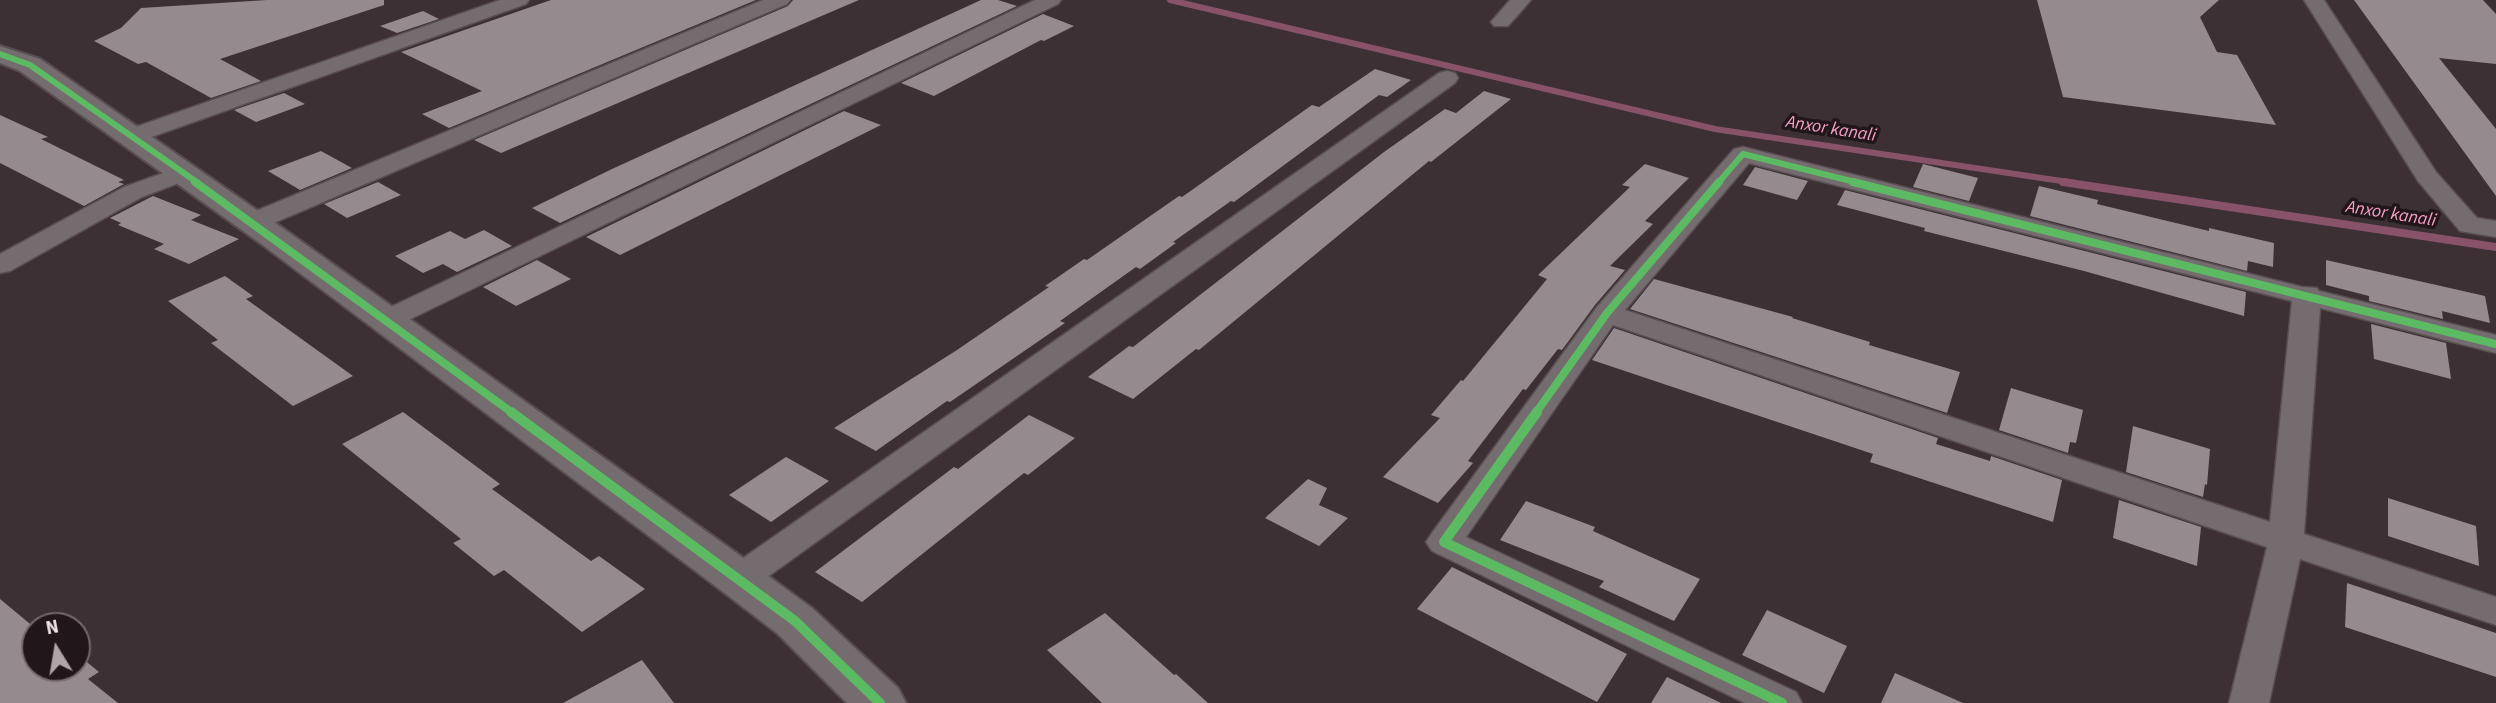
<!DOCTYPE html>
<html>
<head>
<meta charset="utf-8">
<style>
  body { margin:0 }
  #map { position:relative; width:2496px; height:703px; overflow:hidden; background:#3c3035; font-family:"Source Sans 3",sans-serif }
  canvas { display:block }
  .north { position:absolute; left:21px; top:612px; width:70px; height:70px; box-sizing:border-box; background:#21171b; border:2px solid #74686d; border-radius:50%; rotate:349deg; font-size:19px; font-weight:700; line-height:28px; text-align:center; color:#f0e2e7 }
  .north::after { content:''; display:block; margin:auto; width:24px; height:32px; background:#b1a4a9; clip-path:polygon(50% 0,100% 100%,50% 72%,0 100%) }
</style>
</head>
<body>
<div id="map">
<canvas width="2496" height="703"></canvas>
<div class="north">N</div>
</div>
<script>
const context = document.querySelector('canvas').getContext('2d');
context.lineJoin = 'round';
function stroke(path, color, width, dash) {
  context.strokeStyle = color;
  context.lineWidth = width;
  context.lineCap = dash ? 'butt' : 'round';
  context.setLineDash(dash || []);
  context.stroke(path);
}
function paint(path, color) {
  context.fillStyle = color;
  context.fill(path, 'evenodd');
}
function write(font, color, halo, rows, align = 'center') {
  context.font = font + ' "Source Sans 3",sans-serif';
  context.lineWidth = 7;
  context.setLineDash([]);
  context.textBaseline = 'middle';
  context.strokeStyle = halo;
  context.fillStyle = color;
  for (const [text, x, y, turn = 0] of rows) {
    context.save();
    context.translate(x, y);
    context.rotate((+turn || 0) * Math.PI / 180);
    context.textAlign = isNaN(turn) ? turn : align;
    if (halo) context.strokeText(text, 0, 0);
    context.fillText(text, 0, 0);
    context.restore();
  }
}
stroke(new Path2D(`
  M1170 0 1715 129 2075 183`), '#885269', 6);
stroke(new Path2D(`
  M2063 182 2496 247`), '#885269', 8);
paint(new Path2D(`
  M267 0H384V5L220 59 261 81 211 98 146 62 138 64 94 41 121 28 141 8Z
  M551 0H756L449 128 422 114 482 91 401 52Z
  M793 0H859L501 153 474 140 788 6Z
  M981 0H998L1017 6 560 223 532 208 612 169Z
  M2037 0H2219L2200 17 2217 52 2237 55 2276 125 2063 97Z
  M2354 0H2483L2496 14V64L2439 58 2496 129V196Z
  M423 11 439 19 397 33 380 26Z
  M1043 14 1074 26 1044 41 1041 40 934 96 901 83Z
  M1375 69 1411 80 1387 97 1379 95 1234 202 1231 201 1173 242 1176 243 1140 269 1136 267 1060 321 1065 323 950 402 947 401 876 451 834 428 957 350 1049 287 1045 286 1084 259 1087 260 1179 196 1182 197 1312 105 1319 107Z
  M1484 91 1511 99 1431 162 1429 161 1199 350 1196 349 1133 399 1088 377 1129 346 1133 347 1384 152 1445 109 1456 113Z
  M284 93 305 104 256 122 234 110Z
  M844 111 881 125 620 255 586 237Z
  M0 115 48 137 41 139 124 180 118 182 124 184 84 206 0 163Z
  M321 151 352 168 300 190 268 171Z
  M1645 164 1689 178 1645 221 1653 224 1610 266 1625 270 1595 305 1562 350 1558 349 1526 390 1523 389 1468 461 1473 463 1438 503 1383 477 1440 418 1431 415 1461 380 1463 381 1547 279 1538 275 1630 187 1622 185Z
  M1923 164 1978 178 1969 201 1913 187Z
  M1755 167 1808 181 1797 200 1743 185Z
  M378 182 401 195 347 218 324 204Z
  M2039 186 2098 200 2097 204 2209 231V228L2274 243 2273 267 2248 261 2247 271 2030 216Z
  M1845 190 2246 292 2244 316 2084 271 1924 231 1925 228 1837 205Z
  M153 196 201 215 191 220 239 239 189 264 154 249 164 244 118 225 121 223 110 218Z
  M484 230 512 246 457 272 443 264 423 273 395 256 450 231 465 239Z
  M537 260 571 279 516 306 483 287Z
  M2326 260 2485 296 2490 323 2442 311 2443 319 2369 301V296L2326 285Z
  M225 276 253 296 246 299 353 376 293 406 211 343 218 340 168 301Z
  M1654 279 1793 317 1792 318 1870 342 1869 345 1960 372 1947 413 1630 309Z
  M2371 324 2446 343 2451 379 2374 359Z
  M1614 328 1938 438 1936 444 1990 461 1991 456 2062 480 2053 522 1870 462 1873 454 1592 360Z
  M2011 388 2083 410 2076 443 2070 442 2068 453 1999 430Z
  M403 412 500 484 492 489 591 561 599 556 645 589 582 632 504 570 494 576 453 543 461 539 342 444Z
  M1029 415 1075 438 1028 475 1024 473 862 602 815 572 954 467 958 469Z
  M2133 426 2210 449 2207 485 2205 484 2203 497 2126 472Z
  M786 457 829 481 771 522 729 495Z
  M1308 479 1327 488 1319 505 1348 518 1319 546 1265 518Z
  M2388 498 2476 526 2479 566 2388 536Z
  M2119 500 2201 527 2197 566 2113 538Z
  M1526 501 1595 527 1593 531 1700 579 1674 621 1599 587 1604 581 1500 540Z
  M1452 567 1627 654 1597 702 1417 609Z
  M2347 583 2496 633V677L2345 627Z
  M0 599 35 628V668H77V654L99 672 88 679 118 703H0Z
  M1767 610 1847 646 1824 693 1742 655Z
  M1105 613 1174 675 1176 674 1208 703H1102L1047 650Z
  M642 660 674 703H563Z
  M1895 673 1963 703H1881Z
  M1667 677 1721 703H1651Z`), '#958a8e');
const minor = new Path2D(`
  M500 0H529L526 4 140 141H124L120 136 124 131Z
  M763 0H790L787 4 262 228 253 230 244 228 240 222 244 216Z
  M1035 0H1061L1058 4 396 326 386 329 376 326 372 320 376 314Z
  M1510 0H1531L1508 26H1494L1491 22Z
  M2304 0H2324L2436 172 2477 218 2496 221V237L2460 231 2418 181Z
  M1447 71 1455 73 1458 78 1455 83 752 588 739 592 726 588 721 579 726 570 1439 73Z
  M1743 147 2302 287 2317 288 2319 291 2496 335V353L2320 308 2304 534 2496 597V625L2300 559 2269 703H2229L2267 547 1613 325 1466 537 1796 692 1802 703H1745L1432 551 1426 542 1432 533 1597 307 1734 149ZM1749 163 2292 301 2270 522 1625 310Z
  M183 166 192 168 195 173 192 178 142 197 10 271 0 273V254L124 187Z`);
const tertiary = new Path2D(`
  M0 46 40 59 284 229 756 567 812 608 898 688 906 703H847L778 634 722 591 260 243 20 71 0 63Z`);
stroke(minor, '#584e52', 3);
stroke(tertiary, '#584e52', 4);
paint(minor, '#756c70');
paint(tertiary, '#756c70');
stroke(new Path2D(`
  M0 54 30 65 198 183
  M1718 183 1743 154 1859 183`), '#5cba63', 6);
stroke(new Path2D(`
  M195 182 514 414
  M1853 182 2496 344
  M1535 414 1607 313 1719 182`), '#5cba63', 8);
stroke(new Path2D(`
  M511 412 795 621 880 703
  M1537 412 1444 542 1782 703`), '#5cba63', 10);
write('italic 18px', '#f79fc6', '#21171b', [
  ["Anxor kanali",1831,130,9],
  ["Anxor kanali",2391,215,9]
]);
</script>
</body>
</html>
